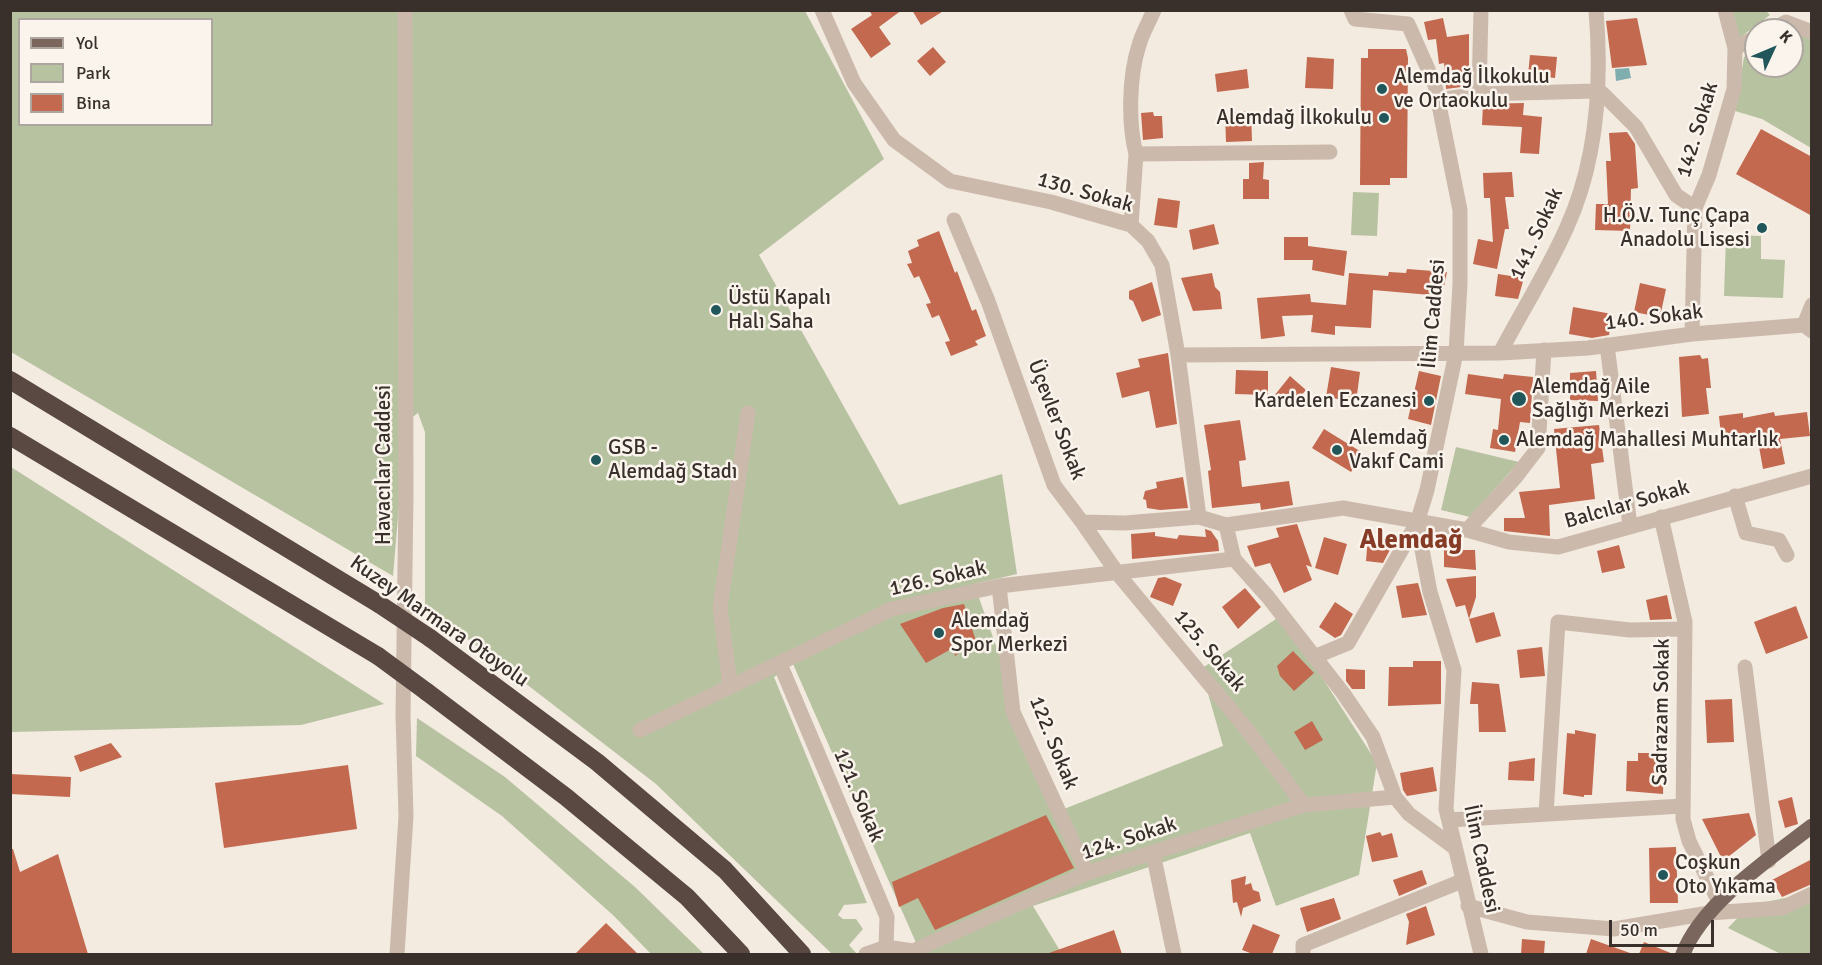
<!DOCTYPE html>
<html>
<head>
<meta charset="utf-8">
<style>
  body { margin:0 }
  #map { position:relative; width:1822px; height:965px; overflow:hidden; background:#f3eae0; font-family:Signika,sans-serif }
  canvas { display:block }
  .frame { position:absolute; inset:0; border:12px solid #392f2b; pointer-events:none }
  .legend { position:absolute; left:18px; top:18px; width:195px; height:108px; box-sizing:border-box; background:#faf4ed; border:2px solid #ada59f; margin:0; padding:8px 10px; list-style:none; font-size:18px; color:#392f2b }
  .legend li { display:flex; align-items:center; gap:12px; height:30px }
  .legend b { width:30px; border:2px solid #ada59f }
  .north { position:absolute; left:1744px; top:18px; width:60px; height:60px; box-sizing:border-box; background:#faf4ed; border:2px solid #ada59f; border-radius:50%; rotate:46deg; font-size:16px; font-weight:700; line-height:24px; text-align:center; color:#392f2b }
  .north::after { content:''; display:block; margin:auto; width:21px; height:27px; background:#21575a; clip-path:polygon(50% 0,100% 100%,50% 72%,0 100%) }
  .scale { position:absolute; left:1609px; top:920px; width:105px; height:27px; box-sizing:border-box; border:3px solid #392f2b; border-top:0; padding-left:8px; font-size:18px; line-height:21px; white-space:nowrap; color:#392f2b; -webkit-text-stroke:4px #faf4ed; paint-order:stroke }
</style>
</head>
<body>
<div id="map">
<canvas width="1822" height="965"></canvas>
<div class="frame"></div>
<ul class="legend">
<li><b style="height:8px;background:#7a665d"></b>Yol</li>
<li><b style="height:16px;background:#b7c2a0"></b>Park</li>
<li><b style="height:16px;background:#c2694f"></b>Bina</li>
</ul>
<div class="north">K</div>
<div class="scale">50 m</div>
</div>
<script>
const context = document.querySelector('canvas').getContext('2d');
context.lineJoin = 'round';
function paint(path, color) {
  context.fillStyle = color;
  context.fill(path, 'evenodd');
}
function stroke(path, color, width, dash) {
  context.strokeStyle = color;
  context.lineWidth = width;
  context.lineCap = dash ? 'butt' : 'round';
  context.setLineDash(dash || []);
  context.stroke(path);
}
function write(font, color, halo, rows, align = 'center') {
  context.font = font + ' Signika,sans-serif';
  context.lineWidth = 5;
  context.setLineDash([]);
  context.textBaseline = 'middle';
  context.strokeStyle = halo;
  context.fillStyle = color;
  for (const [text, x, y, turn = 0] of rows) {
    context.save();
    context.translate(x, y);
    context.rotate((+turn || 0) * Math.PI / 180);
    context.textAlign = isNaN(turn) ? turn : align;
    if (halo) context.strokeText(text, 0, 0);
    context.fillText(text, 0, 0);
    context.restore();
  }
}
paint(new Path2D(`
  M11 11H805L884 159 759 255 899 505 1002 474 1017 574 974 584 1021 716 1064 809 1223 746 1201 669 1282 615 1377 763 1359 875 1276 906 1250 833 1033 906 1062 954H921L793 664 774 677 867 903 844 905 838 915 843 919H856L863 929 849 945 857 954H832L656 784 425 606V432L418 413 406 422 393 576 11 352ZM20 20H212V124H20Z
  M1727 11H1766L1770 15 1738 39Z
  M1809 28 1812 32 1811 148 1762 119 1735 111 1744 57 1756 51V66H1792V36Z
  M1353 192 1379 193 1377 236 1351 235Z
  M1726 235 1761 236V259L1785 260 1783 298 1724 296Z
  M1456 447 1519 462 1470 517 1441 510Z
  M11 467 384 704 301 725 11 732Z
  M417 718 505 777 635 887 704 954H651L614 916 502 816 416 756Z
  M1811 893V954H1781L1728 928 1750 905Z`), '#b7c2a0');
paint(new Path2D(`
  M1629 68 1631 78 1616 81 1615 69Z`), '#80aeaf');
paint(new Path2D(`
  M869 10H902L879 27 891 44 871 58 851 29 872 15Z
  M912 10H945L921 25Z
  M1443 18 1447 37 1469 34V86L1446 89 1444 63 1439 64 1436 39 1428 40 1424 22Z
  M1637 18 1647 65 1612 68 1606 21Z
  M933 47 946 62 930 76 917 61Z
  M1368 49H1406L1408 58 1407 178H1390V185H1360L1361 58H1368Z
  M1530 55 1557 57 1555 78 1528 75Z
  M1307 57 1334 59 1333 89 1305 88Z
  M1247 69 1249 88 1217 92 1215 74Z
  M1524 103 1523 115 1542 117 1539 154 1520 153 1522 127 1482 125 1483 104Z
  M1251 111 1252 141 1226 142 1225 113Z
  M1153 112 1154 116H1162L1163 138 1143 140 1141 113Z
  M1761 129 1812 157V216L1736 174Z
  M1627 132 1635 144 1638 188 1631 189 1630 231 1595 230 1596 204H1608L1606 161H1611L1609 133Z
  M1264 162 1263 179 1269 180V199H1243V179H1249V163Z
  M1512 172 1514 197H1505L1509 229H1505L1497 269 1473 264 1478 239 1493 242 1490 198H1484L1483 173Z
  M1158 198 1180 201 1177 228 1154 225Z
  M1214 224 1219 244 1193 250 1189 230Z
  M939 231 955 273 957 271 972 311 976 309 986 336 975 341 978 345 951 356 945 342 950 341 939 315 932 318 926 304 931 303 919 276 914 278 907 264 912 263 908 251 919 246 917 240Z
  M1284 237H1308V246L1347 251 1344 276 1312 270 1313 260H1284Z
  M1407 269 1447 272 1442 296 1373 290 1371 328 1335 326V335L1311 332 1313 315 1282 316 1285 336 1261 339 1257 298 1310 294 1311 302 1346 305 1349 273 1388 276 1389 272 1406 273Z
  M1212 273 1215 287 1220 292 1222 309 1193 311 1181 278Z
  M1498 274 1524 278 1518 299 1495 296Z
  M1152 282 1161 315 1142 322 1133 301 1129 299V291Z
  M1640 283 1666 289 1660 317 1634 312Z
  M1573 307 1612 314 1609 335 1592 338 1569 334Z
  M1168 353 1177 424 1156 428 1149 391 1122 398 1116 373 1140 367 1138 359Z
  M1700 355 1702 359 1708 358 1711 388H1706L1709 414 1682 417 1679 357Z
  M1331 367 1360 372 1356 402 1326 397Z
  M1236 370 1268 371V395L1235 394Z
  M1419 371 1441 376 1431 425 1408 419Z
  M1596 371 1598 401 1570 400V373Z
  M1468 374 1503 379 1504 374 1533 377 1530 423 1520 422 1515 452 1490 448 1493 429 1498 430 1501 399 1465 394Z
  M1290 376 1306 390 1289 409 1274 396Z
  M1774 412 1775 416 1807 412 1810 436 1780 439 1785 464 1763 469 1758 441 1722 445 1719 416 1743 413V418Z
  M1240 420 1246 460 1239 461 1242 487 1289 481 1293 505 1261 510 1260 503 1212 508 1208 471 1211 470 1204 425Z
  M1599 425 1604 462 1591 464 1595 499 1549 505 1550 536 1504 531V518H1525L1519 492 1560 488 1554 429Z
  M1324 429 1363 453 1351 472 1312 448Z
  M1183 477 1188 508 1160 510 1147 508 1146 500 1143 499 1145 491 1157 488 1156 482Z
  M1297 524 1312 567 1306 565 1312 580 1284 593 1270 563 1255 567 1247 546 1279 537 1276 528Z
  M1205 529 1211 531 1218 541 1219 551 1132 559 1131 534 1155 532V536L1177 539 1179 535 1206 537Z
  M1368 536 1393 538 1392 546 1383 563 1366 561Z
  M1324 537 1347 544 1338 575 1315 568Z
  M1619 545 1625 568 1602 573 1597 551Z
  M1444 550H1475L1476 570 1444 567Z
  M1476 576V597L1469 619 1494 612 1501 636 1476 643 1465 605 1456 607 1446 579Z
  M1165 577 1182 584 1173 606 1150 597 1158 578Z
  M1418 583 1427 615 1402 618 1396 586Z
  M1245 588 1261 607 1238 629 1222 607Z
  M1667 595 1672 619 1650 620 1646 600Z
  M1335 602 1353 614 1341 635 1335 638 1319 627Z
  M964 604 976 641 955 656 953 648 926 663 900 624 943 608Z
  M1796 606 1808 638 1766 654 1754 622Z
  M1542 647 1545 676 1520 678 1517 650Z
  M1293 651 1314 673 1294 691 1280 676 1277 666Z
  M1413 661H1441V704L1388 706 1389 667H1413Z
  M1346 669 1365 670V689H1352L1346 681Z
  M1472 682 1499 684 1506 732H1479L1478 704H1470Z
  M1732 699 1734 742 1707 743 1705 700Z
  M1312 721 1323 740 1305 750 1294 732Z
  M1575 730 1596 734 1592 795H1584V797L1563 794 1567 733 1575 734Z
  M111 743 122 757 80 772 74 756Z
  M1638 753H1664L1663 794 1626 791 1627 761H1638Z
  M1535 758 1534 781 1508 780 1509 762Z
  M348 765 357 829 224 848 215 783Z
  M1433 767 1437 791 1407 796 1403 790 1400 773Z
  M10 774 71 777 70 797 10 794Z
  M1792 797 1798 824 1785 828 1778 801Z
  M1749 813 1756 835 1723 861 1702 819Z
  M1046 815 1074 868 935 930 918 898 899 907 892 882Z
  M1380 832 1382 836 1392 833 1398 857 1372 862 1366 836Z
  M1676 847 1678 903H1650L1649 848Z
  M10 849H13L20 872 58 854 88 954H10Z
  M1812 859V884L1782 897 1772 880Z
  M1422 870 1427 884 1399 896 1393 880Z
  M1246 876 1245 885 1251 883 1253 890 1259 892 1261 901 1243 908 1241 917 1237 902 1233 903 1231 880Z
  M1334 898 1341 919 1307 932 1300 908Z
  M1426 906 1435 935 1406 945 1409 922 1406 914Z
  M606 923 638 954H575Z
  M1253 924 1280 935 1272 954H1253L1242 950Z
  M1114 930 1122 954H1050L1049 953Z
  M1522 939 1545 941 1544 954H1521Z
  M1591 939 1630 953V954H1586Z
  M1644 942 1673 954H1639Z`), '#c2694f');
stroke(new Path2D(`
  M822 10 854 83 894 140 950 181 1051 202 1131 225 1148 241 1162 265 1178 355 1199 517 1226 525 1343 508 1467 530 1509 542 1558 547 1812 476
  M1351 10 1355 19 1408 24 1435 85 1460 210V284L1456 353 1427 490 1417 523 1430 592 1454 670 1446 809 1481 954
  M1771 30 1786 22 1812 32
  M1735 48 1756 37
  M1479 94 1481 10
  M1437 100 1479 94 1596 91 1602 93 1636 127 1676 195 1695 208
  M1136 154C1128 123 1129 76 1139 45 1142 34 1149 22 1154 10
  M954 220 988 301 1054 485 1082 522 1125 523 1199 517
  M1131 225 1136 154 1330 152
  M1804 325 1812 305
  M1692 334 1695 208 1709 175 1734 89 1735 48 1725 10
  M1607 345 1630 526
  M1500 353 1588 348 1692 334 1804 325 1812 331
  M1178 355 1500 353C1522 311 1548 270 1567 227 1597 161 1602 82 1596 10
  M1735 496 1746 533 1779 540 1787 555
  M1661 517 1685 622 1683 819 1689 841 1719 902
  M1082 522 1118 574 1245 727 1304 805
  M1226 525 1234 559 1268 597 1343 693 1373 737 1395 797 1409 814 1455 848
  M1467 530 1515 478 1538 448 1544 350
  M999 586 1013 712 1087 873
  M1314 657 1348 643 1417 523
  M780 664 887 917 886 947
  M1745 667 1769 861
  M730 685 720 608 748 413
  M640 730 892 609 999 586 1234 559
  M1546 814 1558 622 1630 630 1685 629
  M1449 820 1682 806
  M1153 853 1174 954
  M1468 906 1527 922 1614 929 1709 913 1782 908 1812 894
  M886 947 913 951 1087 873 1304 805 1395 797
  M397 954 406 816 403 716 406 494 405 10
  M866 954 886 947
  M1303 954V945L1462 881`), '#cbbaac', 15);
stroke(new Path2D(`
  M1683 954C1702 904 1769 859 1812 826`), '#7a665d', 15);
stroke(new Path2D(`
  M10 380 379 604
  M10 436 378 656
  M430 638 597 762 725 870 802 954
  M427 692 566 797 687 897 741 954`), '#5a4942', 18);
stroke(new Path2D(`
  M379 604 430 638
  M378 656 427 692`), '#5a4942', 18);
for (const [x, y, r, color] of [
  [1382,89,6,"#21575a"],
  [1384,118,6,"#21575a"],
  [1762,228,6,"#21575a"],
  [716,310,6,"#21575a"],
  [1519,399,8,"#21575a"],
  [1429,401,6,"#21575a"],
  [1504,440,6,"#21575a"],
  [1337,450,6,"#21575a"],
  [596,460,6,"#21575a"],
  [939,633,6,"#21575a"],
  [1663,875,6,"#21575a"]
]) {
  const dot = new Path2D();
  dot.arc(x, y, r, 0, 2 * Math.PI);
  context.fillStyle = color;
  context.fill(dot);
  stroke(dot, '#faf4ed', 2);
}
write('21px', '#392f2b', '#faf4ed', [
  ["Alemdağ İlkokulu",1394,77],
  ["ve Ortaokulu",1394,101],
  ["Alemdağ İlkokulu",1372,118,"right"],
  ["H.Ö.V. Tunç Çapa",1750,216,"right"],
  ["Anadolu Lisesi",1750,240,"right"],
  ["Üstü Kapalı",728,298],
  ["Halı Saha",728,322],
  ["Alemdağ Aile",1532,387],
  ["Sağlığı Merkezi",1532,411],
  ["Kardelen Eczanesi",1417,401,"right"],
  ["Alemdağ",1349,438],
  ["Vakıf Cami",1349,462],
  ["Alemdağ Mahallesi Muhtarlık",1516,440],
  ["GSB -",608,448],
  ["Alemdağ Stadı",608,472],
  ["Alemdağ",951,621],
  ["Spor Merkezi",951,645],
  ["Coşkun",1675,863],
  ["Oto Yıkama",1675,887]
], 'left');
write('21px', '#392f2b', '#faf4ed', [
  ["142. Sokak",1698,130,-73],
  ["130. Sokak",1085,193,16],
  ["141. Sokak",1537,234,-65],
  ["İlim Caddesi",1434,314,-85],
  ["140. Sokak",1654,318,-7],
  ["Üçevler Sokak",1056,420,69],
  ["Havacılar Caddesi",384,465,-90],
  ["Balcılar Sokak",1627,505,-16],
  ["126. Sokak",938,579,-13],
  ["Kuzey Marmara Otoyolu",439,622,35],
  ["125. Sokak",1209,651,50],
  ["Sadrazam Sokak",1662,712,-89],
  ["122. Sokak",1053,743,68],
  ["121. Sokak",858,796,67],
  ["124. Sokak",1129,839,-18],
  ["İlim Caddesi",1481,859,78]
]);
write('bold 27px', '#863b26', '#faf4ed', [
  ["Alemdağ",1411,541]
]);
</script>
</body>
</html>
